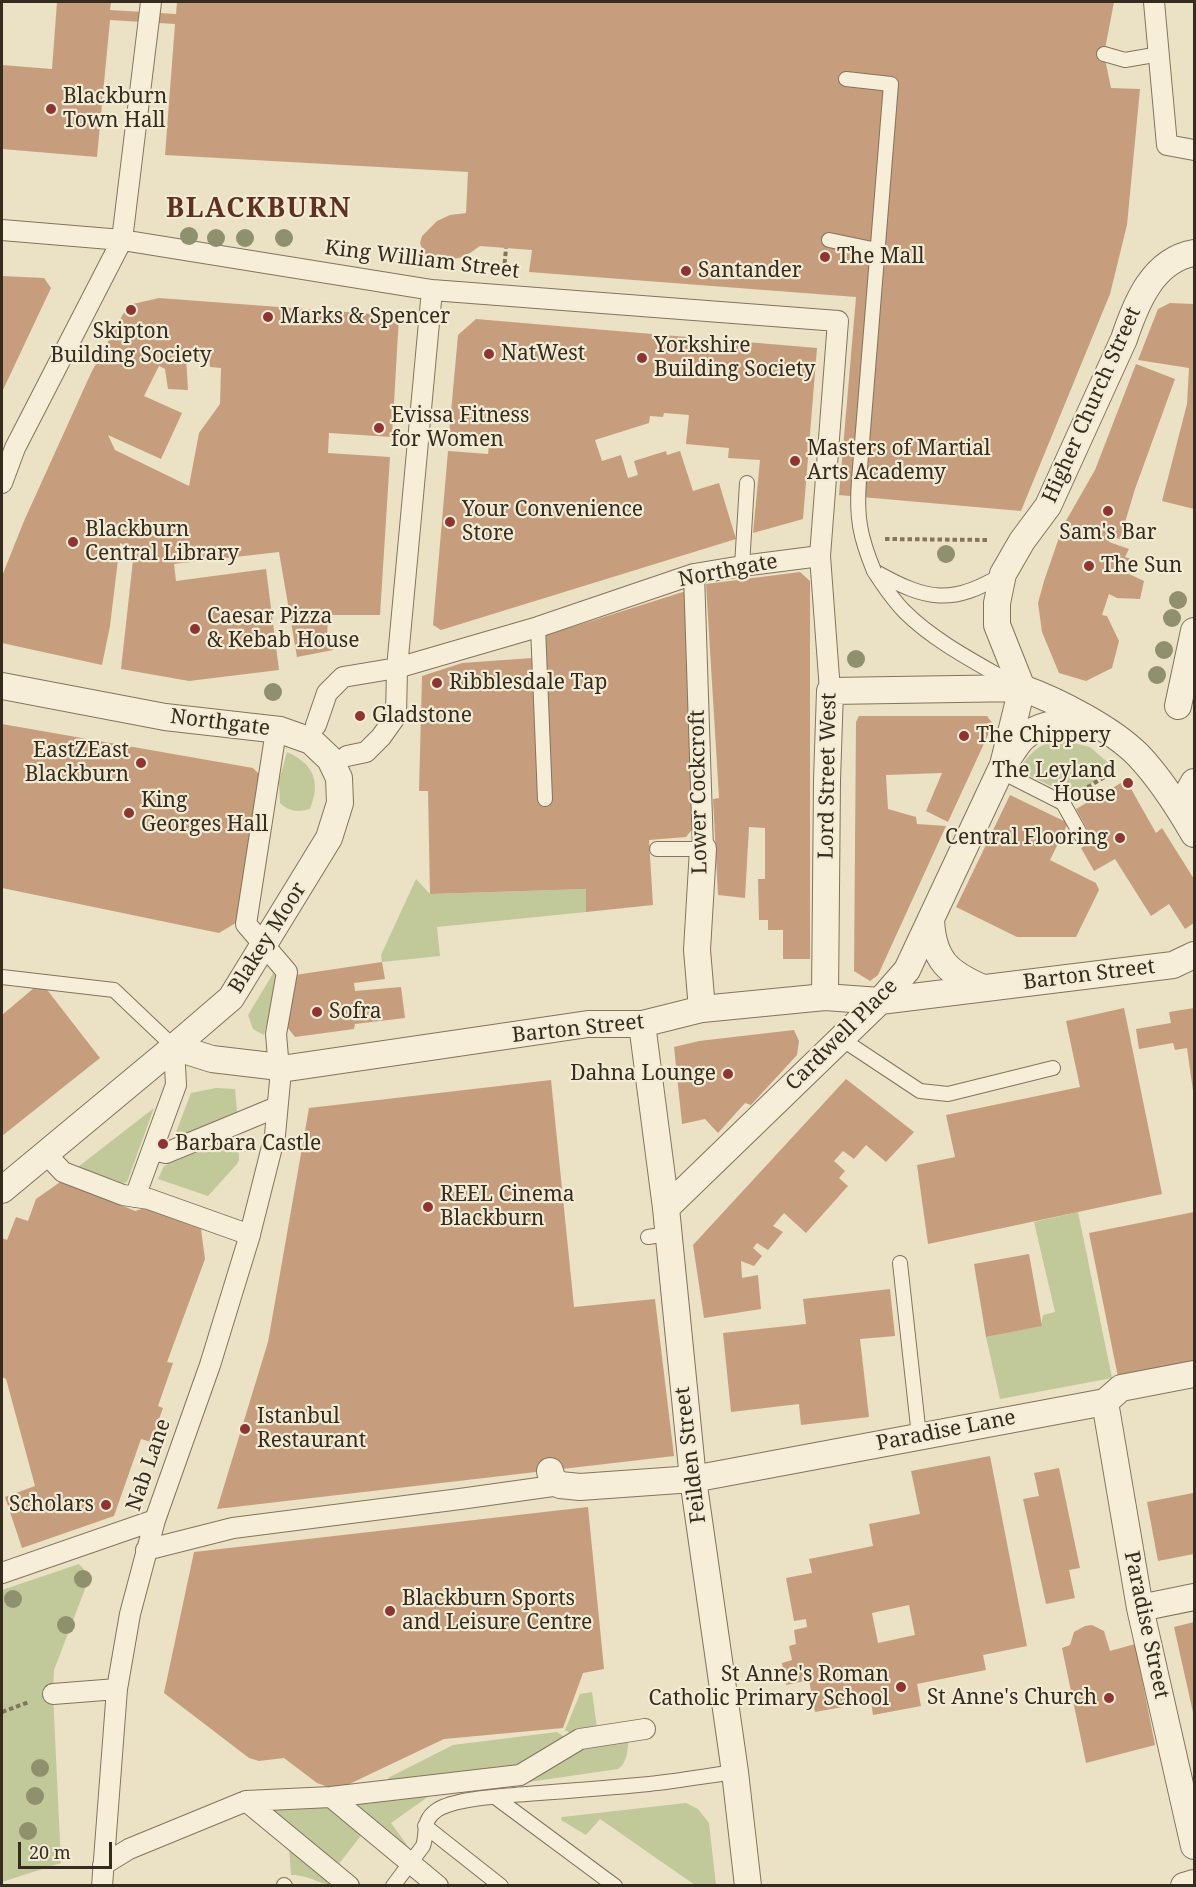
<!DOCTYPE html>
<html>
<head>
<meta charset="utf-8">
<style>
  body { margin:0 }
  #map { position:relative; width:1196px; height:1887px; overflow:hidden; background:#ebe1c5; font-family:"Noto Serif",serif }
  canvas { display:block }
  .frame { position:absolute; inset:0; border:3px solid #352b1f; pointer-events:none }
  .scale { position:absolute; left:18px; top:1842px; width:94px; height:27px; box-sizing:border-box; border:3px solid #352b1f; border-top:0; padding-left:8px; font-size:18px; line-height:21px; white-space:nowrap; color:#352b1f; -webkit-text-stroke:4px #f3ebd4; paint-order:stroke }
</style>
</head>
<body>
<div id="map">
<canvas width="1196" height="1887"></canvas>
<div class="frame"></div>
<div class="scale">20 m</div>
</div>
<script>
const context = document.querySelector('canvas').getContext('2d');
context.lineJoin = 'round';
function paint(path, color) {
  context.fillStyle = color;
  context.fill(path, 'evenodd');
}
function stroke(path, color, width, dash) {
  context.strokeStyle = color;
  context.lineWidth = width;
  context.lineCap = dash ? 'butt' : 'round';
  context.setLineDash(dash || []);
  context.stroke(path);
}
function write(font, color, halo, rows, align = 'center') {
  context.font = font + ' "Noto Serif",serif';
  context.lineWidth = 4.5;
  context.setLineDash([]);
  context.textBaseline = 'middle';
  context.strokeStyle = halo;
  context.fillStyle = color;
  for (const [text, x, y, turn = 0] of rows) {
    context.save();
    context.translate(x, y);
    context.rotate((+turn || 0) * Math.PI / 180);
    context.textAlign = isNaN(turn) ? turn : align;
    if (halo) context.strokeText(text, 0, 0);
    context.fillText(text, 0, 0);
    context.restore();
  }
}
paint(new Path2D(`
  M1061 740 1090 747 1113 767 1074 797 1017 770C1033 752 1036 744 1061 740Z
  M287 752C314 764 321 782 310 809 299 812 289 812 280 803L279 781Z
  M416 879 430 894 586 889V912L437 927 440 956 382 962 381 955Z
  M277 967 279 972 264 1035 253 1029 248 1015Z
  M216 1088 235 1089 237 1111 235 1114 173 1140 191 1093Z
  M154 1108 127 1182 123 1183 78 1167Z
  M234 1136H238L239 1160 237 1164 208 1196 158 1179 164 1166Z
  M1078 1212 1112 1378 1000 1399 986 1337 1041 1326 1043 1315 1055 1312 1034 1222Z
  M79 1564 90 1576 54 1670 53 1694 61 1863 2 1882V1590Z
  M592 1692 597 1728 573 1735 565 1730 580 1694Z
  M557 1732 566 1738 515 1767 389 1780 388 1778 453 1745Z
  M629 1739C627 1750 628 1762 618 1769L522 1783 587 1746Z
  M436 1791 391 1823 407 1845 403 1851 343 1802Z
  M686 1803 698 1809 709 1823 716 1885H695L600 1819 586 1835 561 1820 562 1817Z
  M326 1804 363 1833 338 1865 267 1809Z
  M289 1847 336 1885C318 1885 311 1875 291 1875Z`), '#c1c89a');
paint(new Path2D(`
  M57 2H111L110 10 176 14 177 2H1114L1104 54 1111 88 1140 89 1127 225 1110 294 1021 511 839 495 856 297 529 272 532 250 480 246 470 253 459 258 437 261 428 257 423 251 420 243 422 236 437 221 450 215 466 213 468 172 165 155 175 24 110 20 97 157 2 149V65L52 69Z
  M2 276 44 278 51 288 2 392Z
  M159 298 399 316 392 437 329 433 328 453 390 457 380 615H328L327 638 331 637 333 650 297 657 279 552 174 564 176 581 266 569 279 670 189 681 121 669 134 551 120 543 110 626 102 665 2 643V576L24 521 91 373 123 314 133 304ZM186 356 209 357 210 367 221 368 220 404 199 433 189 486 115 450 108 435 161 459 182 413 144 396 159 366 165 369 168 389 188 390Z
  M1170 303 1194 304V509L1162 501 1187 404 1189 368 1138 360 1158 309Z
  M476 319 817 348 803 519 753 533 760 460 728 458 729 448 686 444 689 415 664 413 663 417 650 416 649 423 595 440 602 461 621 455 628 478 638 475 634 461 666 451 667 455 680 451 693 491 719 483 736 539 441 630 433 625 448 451 488 454 490 437 449 434 458 335Z
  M1136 364 1175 379 1135 489 1120 539 1111 537 1109 542 1129 549 1125 557 1132 559 1127 573 1144 581 1140 599 1117 598 1109 594 1102 615 1107 616 1119 641 1112 668 1086 681 1059 673 1042 632 1038 603 1044 581 1063 526 1095 470Z
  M800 572 810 581V959H783V930H768V920H759L758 879H765V828L749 827 745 898 718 895 713 799 719 798 706 584Z
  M689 590 701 818 686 837 649 840 653 905 586 912V889L430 894 428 791H419L422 676 462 663 532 658 538 802 551 801 544 636Z
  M859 716H987L993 724 948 822 926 811 942 773 886 775 888 809 916 817 917 824 946 826 878 975 870 981 854 971 856 722Z
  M2 724 253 768 263 778 239 921 219 933 2 888Z
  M1126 780 1156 833 1162 828 1194 879V923L1185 929 1169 904 1151 916 1115 859 1094 871 1081 848 1094 841 1076 809Z
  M1010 795 1068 823 1050 860 1096 883 1099 890 1076 937H1017L956 907Z
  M382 962 385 979 354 983 355 991 401 987 405 1018 355 1024 354 1029 295 1037 287 1027 295 975Z
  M41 982 100 1058 2 1136V1015Z
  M1124 1008 1162 1194 928 1244 917 1165 955 1157 946 1115 1080 1087 1066 1021Z
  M1194 1008V1090L1193 1091 1187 1048 1175 1050 1173 1043 1139 1049 1136 1029 1171 1023 1169 1012Z
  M794 1030 799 1041 797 1055 751 1105 745 1103 718 1133 705 1119 682 1124 674 1047 699 1041Z
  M846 1079 914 1132 886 1162 866 1145 854 1159 843 1151 834 1161 845 1171 839 1178 848 1186 806 1233 784 1213 773 1226 783 1232 768 1250 757 1243 753 1248 762 1256 754 1266 741 1261 742 1278 758 1275 761 1309 704 1318 693 1245Z
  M551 1080 574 1307 655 1299 674 1456 217 1509 268 1342 309 1108Z
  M63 1180 118 1200 121 1205 135 1211 145 1208 201 1229 205 1259 167 1362 173 1363 158 1406 163 1408 151 1442 141 1439 114 1516 22 1548 5 1497 35 1486 6 1379 2 1377V1238L7 1240 16 1217 28 1221 36 1199Z
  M1194 1212V1361L1118 1377 1089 1233Z
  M1029 1254 1042 1326 986 1337 974 1264Z
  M890 1289 895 1336 860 1339 869 1417 801 1425 799 1404 731 1412 723 1333 806 1324 803 1299Z
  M990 1456 1027 1646 983 1655 986 1670 917 1684 921 1706 873 1715 871 1702 815 1712 809 1680 786 1685 782 1663 792 1660 789 1646 796 1644 794 1630 807 1627 806 1619 794 1621 786 1578 812 1573 809 1559 873 1546 869 1524 920 1514 911 1471ZM909 1605 915 1635 878 1643 872 1613Z
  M1059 1468 1080 1568 1069 1570 1075 1598 1046 1604 1023 1499 1039 1496 1034 1473Z
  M1193 1493 1194 1554 1158 1561 1147 1502Z
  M588 1507 604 1669 583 1673 563 1728 444 1739 343 1787 331 1788 317 1783 284 1758 259 1761 249 1758 164 1693 194 1552Z
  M1194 1622V1717L1174 1627Z
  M1092 1625 1104 1631 1110 1651 1135 1644 1155 1745 1086 1763 1062 1648 1070 1645 1074 1632 1085 1626Z`), '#c69e7e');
const service = new Path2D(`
  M1104 54 1125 60 1160 54
  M846 79 891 84 859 480
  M829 240 877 250
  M742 566 747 483
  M874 571C883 585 893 600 905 612 935 642 979 664 1015 685
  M876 572C926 600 952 606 1003 574
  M538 627 545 799
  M1000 771 1063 803 1081 835
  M657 849H703
  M2 977 114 990 174 1047
  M840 1038 920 1091 948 1094 1053 1068
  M648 1237 668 1234
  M900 1263 919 1436
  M495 1797 615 1886
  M425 1826 501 1886
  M284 1885 285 1886
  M393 1886 423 1846C428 1832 421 1821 437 1810 455 1798 504 1796 526 1794 567 1791 608 1788 649 1784 678 1781 706 1776 735 1772`);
const pedestrian = new Path2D(`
  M1154 2 1167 145 1194 150
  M2 230 122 240 432 290 838 321 820 556 830 691
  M2 483 15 448 122 240 151 2
  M694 574 703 849
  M316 725 327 693 343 677 397 668 538 627 694 574 742 566 820 556
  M347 756 366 752 381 737 396 716 397 668 432 290
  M153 1150 166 1153 277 1107
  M46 1154 63 1172 123 1195 149 1199 250 1235
  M135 1197 176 1085 174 1047
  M146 1550 233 1528 460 1499 560 1485
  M2 1573 155 1520
  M53 1694 117 1689
  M331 1797 438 1886
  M246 1801 349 1886
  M103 1865 129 1849 246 1801 331 1797 520 1775 580 1739 645 1729
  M102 1886 117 1689 130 1614 155 1520 210 1365 249 1238 275 1135 280 1081 276 1034 287 972 246 924 275 737 280 730`);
const minor = new Path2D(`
  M2 686 165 717 280 730 311 741 330 759 339 778 340 803 329 838 231 998 174 1047 2 1190
  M1022 688 997 625V603L1003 574 1022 541 1048 506 1124 339C1136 303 1153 260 1194 253
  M1178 706 1194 631
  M1007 760C1011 754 1016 746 1021 740 1038 722 1067 721 1090 723
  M1182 813 1190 789 1194 782
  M931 920C933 960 948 973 983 988
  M825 997 827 780 830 691 1022 688C1058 701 1111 728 1138 755 1159 777 1179 808 1194 834
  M702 1009 697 950 703 849
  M642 1024 666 1208 693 1479 735 1772 748 1886
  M174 1047 212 1059 288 1068 588 1024H642L702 1009 825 997 880 1001 1173 965 1194 955
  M666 1208 880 1001 907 970 1003 765 1022 688
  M1105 1402 1140 1608 1194 1846
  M550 1471 552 1479 560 1485 580 1487 693 1479 1105 1402 1121 1388 1194 1374
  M1140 1608 1194 1597
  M1184 1886 1194 1883`);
stroke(service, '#84735d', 16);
stroke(pedestrian, '#84735d', 22);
stroke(minor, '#84735d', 28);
stroke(new Path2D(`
  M504 271 506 248
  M885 539 988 540
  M1081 791 1113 772
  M2 1712 29 1702`), '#84735d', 4, [4.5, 3]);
stroke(service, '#f6eed8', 14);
stroke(pedestrian, '#f6eed8', 20);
stroke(minor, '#f6eed8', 26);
const serviceBridge = new Path2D(`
  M859 480C856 517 860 537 874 571`);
stroke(serviceBridge, '#84735d', 16, []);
stroke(serviceBridge, '#f6eed8', 14);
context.fillStyle = '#8f916e';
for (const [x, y] of [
  [189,236],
  [216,238],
  [245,238],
  [284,238],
  [946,554],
  [1178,600],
  [1172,618],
  [1164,650],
  [856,659],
  [1157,675],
  [273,692],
  [83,1579],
  [13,1599],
  [66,1625],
  [40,1768],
  [35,1796],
  [28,1831]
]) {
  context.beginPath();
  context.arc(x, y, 9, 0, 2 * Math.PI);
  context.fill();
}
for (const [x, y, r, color] of [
  [51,109,6,"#8e3431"],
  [825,257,6,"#8e3431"],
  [686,271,6,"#8e3431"],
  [131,310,6,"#8e3431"],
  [268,317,6,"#8e3431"],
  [489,354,6,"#8e3431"],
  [642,358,6,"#8e3431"],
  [379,428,6,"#8e3431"],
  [795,461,6,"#8e3431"],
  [1108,511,6,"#8e3431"],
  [450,522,6,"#8e3431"],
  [73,542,6,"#8e3431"],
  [1089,566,6,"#8e3431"],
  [195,629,6,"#8e3431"],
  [437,683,6,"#8e3431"],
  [360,716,6,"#8e3431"],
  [964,736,6,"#8e3431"],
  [141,763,6,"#8e3431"],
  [1128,783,6,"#8e3431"],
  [129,813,6,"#8e3431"],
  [1120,838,6,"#8e3431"],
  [317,1012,6,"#8e3431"],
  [728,1074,6,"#8e3431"],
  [163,1144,6,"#8e3431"],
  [428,1207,6,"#8e3431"],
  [245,1429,6,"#8e3431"],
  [106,1505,6,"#8e3431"],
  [390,1611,6,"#8e3431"],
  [901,1687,6,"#8e3431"],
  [1109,1698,6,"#8e3431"]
]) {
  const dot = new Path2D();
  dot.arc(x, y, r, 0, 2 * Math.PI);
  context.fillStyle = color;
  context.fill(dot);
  stroke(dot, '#f3ebd4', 2);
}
write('21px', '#352b1f', '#f3ebd4', [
  ["Blackburn",63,97],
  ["Town Hall",63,121],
  ["The Mall",837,257],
  ["Santander",698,271],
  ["Marks & Spencer",280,317],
  ["Skipton",131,332,"center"],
  ["Building Society",131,356,"center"],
  ["Yorkshire",654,346],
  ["Building Society",654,370],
  ["NatWest",501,354],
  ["Evissa Fitness",391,416],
  ["for Women",391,440],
  ["Masters of Martial",807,449],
  ["Arts Academy",807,473],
  ["Your Convenience",462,510],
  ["Store",462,534],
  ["Blackburn",85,530],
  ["Central Library",85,554],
  ["Sam's Bar",1108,533,"center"],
  ["The Sun",1101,566],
  ["Caesar Pizza",207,617],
  ["& Kebab House",207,641],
  ["Ribblesdale Tap",449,683],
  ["Gladstone",372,716],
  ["The Chippery",976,736],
  ["EastZEast",129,751,"right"],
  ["Blackburn",129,775,"right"],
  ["The Leyland",1116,771,"right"],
  ["House",1116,795,"right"],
  ["King",141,801],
  ["Georges Hall",141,825],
  ["Central Flooring",1108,838,"right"],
  ["Sofra",329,1012],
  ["Dahna Lounge",716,1074,"right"],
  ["Barbara Castle",175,1144],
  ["REEL Cinema",440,1195],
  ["Blackburn",440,1219],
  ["Istanbul",257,1417],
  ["Restaurant",257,1441],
  ["Scholars",94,1505,"right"],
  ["Blackburn Sports",402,1599],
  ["and Leisure Centre",402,1623],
  ["St Anne's Roman",889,1675,"right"],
  ["Catholic Primary School",889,1699,"right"],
  ["St Anne's Church",1097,1698,"right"]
], 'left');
write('21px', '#352b1f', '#f3ebd4', [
  ["King William Street",422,260,7],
  ["Higher Church Street",1092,405,-66],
  ["Northgate",728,571,-11],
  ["Northgate",220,723,7],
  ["Lord Street West",828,776,-89],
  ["Lower Cockcroft",699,792,-91],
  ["Blakey Moor",268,938,-58],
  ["Barton Street",1089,975,-7],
  ["Barton Street",578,1029,-6],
  ["Cardwell Place",842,1035,-45],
  ["Paradise Lane",946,1431,-11],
  ["Feilden Street",691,1455,-97],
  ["Nab Lane",149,1465,-71],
  ["Paradise Street",1146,1625,78]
]);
context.letterSpacing = '1.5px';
write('bold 27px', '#5f3122', '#f3ebd4', [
  ["BLACKBURN",259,209]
]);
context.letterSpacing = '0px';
</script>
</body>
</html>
